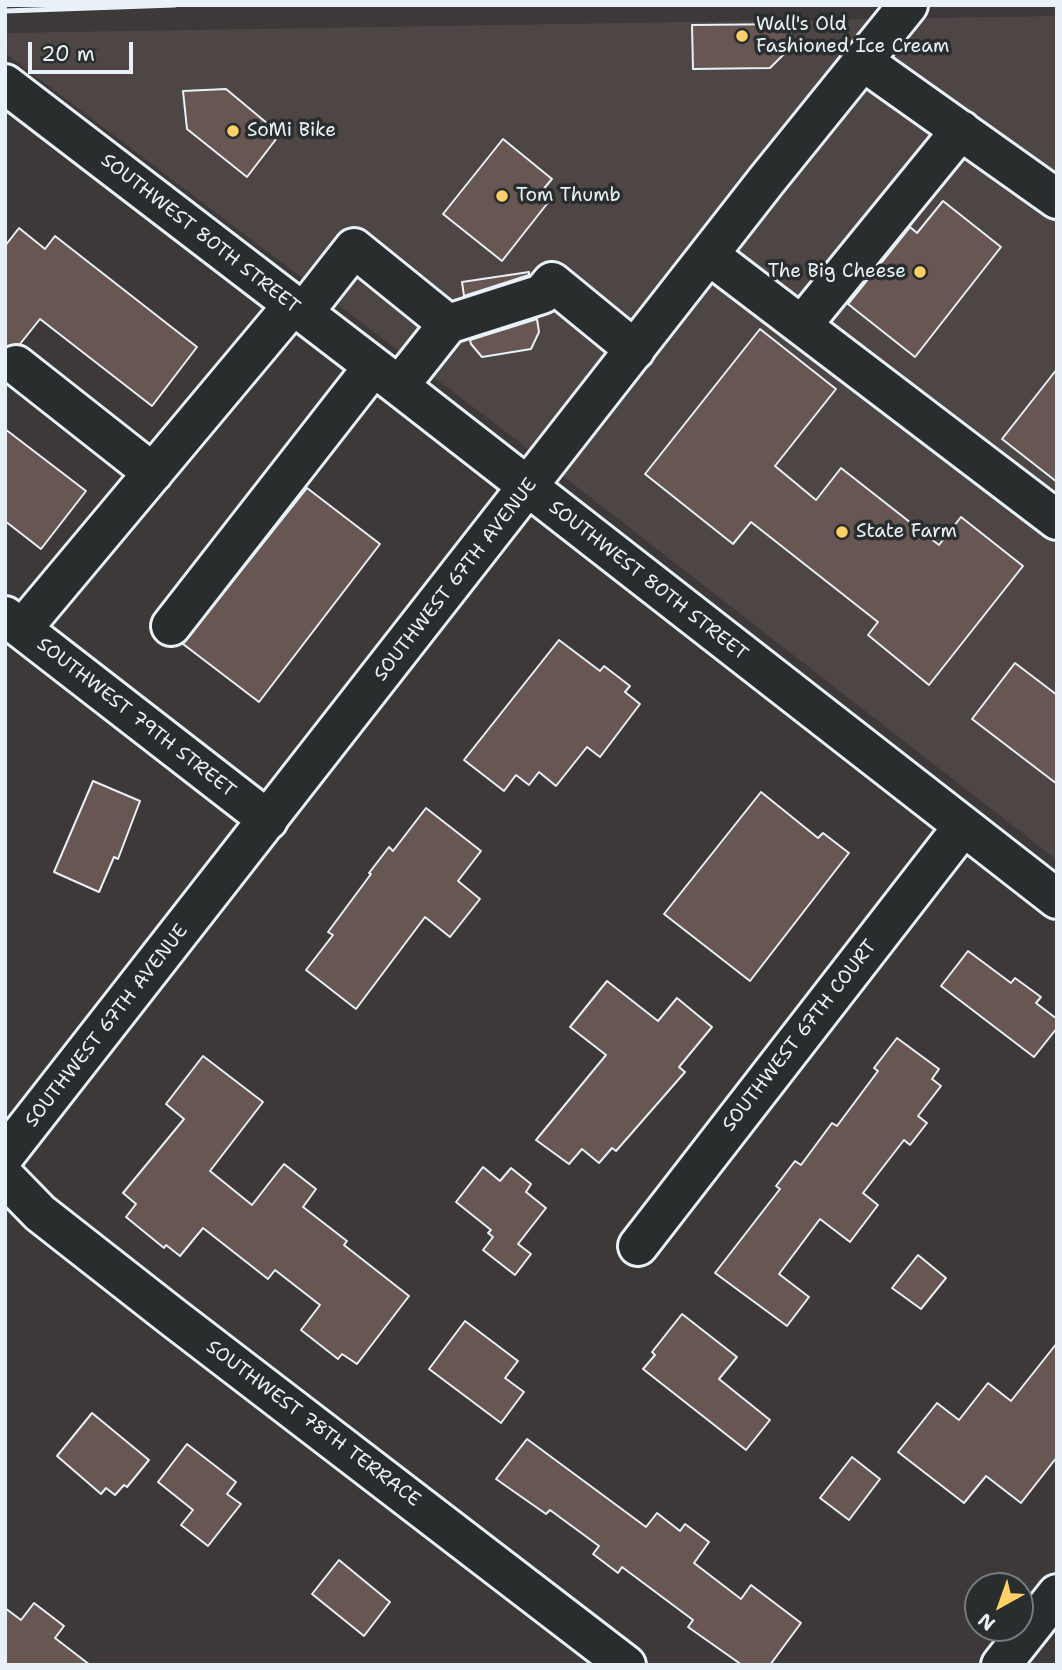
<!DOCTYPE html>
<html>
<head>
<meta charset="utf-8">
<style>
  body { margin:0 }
  #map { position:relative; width:1062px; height:1670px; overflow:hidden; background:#3d3939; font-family:"Shantell Sans",sans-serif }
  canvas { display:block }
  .frame { position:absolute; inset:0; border:7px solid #e8f1f8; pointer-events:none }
  .north { position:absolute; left:964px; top:1572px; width:70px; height:70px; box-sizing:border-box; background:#2a2d2e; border:2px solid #767b7f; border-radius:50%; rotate:220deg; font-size:19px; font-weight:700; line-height:28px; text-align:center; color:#e8f1f8 }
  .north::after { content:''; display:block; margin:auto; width:24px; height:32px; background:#ffd166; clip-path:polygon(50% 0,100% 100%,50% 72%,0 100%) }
  .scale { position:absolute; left:28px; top:42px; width:105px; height:32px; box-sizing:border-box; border:4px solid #e8f1f8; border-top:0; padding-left:9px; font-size:21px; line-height:24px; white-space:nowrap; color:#e8f1f8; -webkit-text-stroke:5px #2a2d2e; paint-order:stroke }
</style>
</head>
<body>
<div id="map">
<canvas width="1062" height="1670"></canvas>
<div class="frame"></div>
<div class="north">N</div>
<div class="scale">20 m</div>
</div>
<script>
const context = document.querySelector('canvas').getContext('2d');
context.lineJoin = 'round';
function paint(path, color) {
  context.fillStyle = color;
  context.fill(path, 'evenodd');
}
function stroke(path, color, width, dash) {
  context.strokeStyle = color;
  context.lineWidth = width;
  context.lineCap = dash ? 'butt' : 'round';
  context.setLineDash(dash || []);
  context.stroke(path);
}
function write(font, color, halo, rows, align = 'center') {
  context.font = font + ' "Shantell Sans",sans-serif';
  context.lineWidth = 7;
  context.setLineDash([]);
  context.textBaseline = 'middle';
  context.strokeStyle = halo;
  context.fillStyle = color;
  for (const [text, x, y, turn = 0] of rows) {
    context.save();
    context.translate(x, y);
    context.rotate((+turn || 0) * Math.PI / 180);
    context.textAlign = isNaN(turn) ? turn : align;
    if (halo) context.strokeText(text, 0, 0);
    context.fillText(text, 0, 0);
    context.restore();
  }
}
paint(new Path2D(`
  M1057 16V860L518 441 5 53V33Z`), '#4d4644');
const building = new Path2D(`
  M791 24V47L770 68 693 69 692 25Z
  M226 89 280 134 247 177 187 129 183 91Z
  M503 139 552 179 541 192 550 200 502 261 443 214Z
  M943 201 1001 247 915 357 848 304 910 227 917 233Z
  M19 228 45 249 55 236 197 347 152 406 40 319 20 344 5 347V246Z
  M529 272V275L464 296 462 282Z
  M537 319 539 332 531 349 482 357 471 344 470 340Z
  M760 329 836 389 775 466 816 500 841 468 939 545 961 517 1023 566 929 685 868 635 878 622 751 522 733 544 645 474Z
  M1057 369V482L1002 439Z
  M5 429 86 491 41 549 5 521Z
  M307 488 380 544 259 702 183 644Z
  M559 640 600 671 604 666 630 686 625 692 640 704 600 757 587 747 556 786 539 772 529 785 516 775 504 791 464 760Z
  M1015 663 1057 695V784L972 719Z
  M93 781 140 801 118 859 114 857 99 892 54 872Z
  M761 792 818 838 823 833 849 853 750 981 664 914Z
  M426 808 481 851 458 881 480 899 450 937 425 917 356 1009 306 970 333 935 328 932 371 874 369 873 389 847 393 851Z
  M968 951 1011 983 1015 978 1041 997 1036 1003 1057 1019V1028L1034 1057 941 986Z
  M607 981 658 1021 677 998 712 1027 679 1067 685 1072 616 1151 612 1148 599 1163 582 1149 569 1164 536 1140 606 1055 570 1027Z
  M897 1038 939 1069 932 1079 941 1086 918 1116 927 1123 910 1145 904 1140 863 1193 878 1205 850 1242 820 1219 779 1274 809 1297 787 1326 715 1273 780 1189 776 1186 795 1161 801 1165 832 1123 837 1126 878 1071 874 1068Z
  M203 1056 263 1102 210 1171 252 1205 284 1164 316 1189 303 1207 347 1241 344 1245 409 1296 357 1364 342 1354 338 1359 301 1330 320 1305 275 1270 268 1279 203 1228 180 1256 166 1245 164 1248 126 1217 136 1204 123 1193 184 1119 166 1104Z
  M483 1167 500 1181 511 1168 531 1184 526 1192 546 1208 518 1244 531 1254 515 1275 483 1250 493 1237 488 1233 491 1230 456 1202Z
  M918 1255 946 1278 921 1309 892 1288Z
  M682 1314 737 1357 719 1379 770 1420 746 1450 643 1369 655 1355 652 1352Z
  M465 1321 518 1361 505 1378 524 1392 501 1423 429 1369Z
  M1057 1343V1457L1021 1503 986 1476 964 1503 898 1452 937 1403 959 1420 988 1383 1011 1401Z
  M92 1413 149 1460 127 1487 124 1485 115 1495 106 1488 101 1494 57 1456Z
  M527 1439 646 1527 657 1513 680 1531 685 1524 709 1542 694 1563 741 1599 751 1585 801 1623 770 1665H742L688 1627 693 1620 622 1567 618 1573 593 1554 599 1546 550 1510 546 1514 496 1479Z
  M187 1444 236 1482 227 1494 241 1504 208 1546 181 1525 193 1510 158 1482Z
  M852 1457 880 1479 849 1520 820 1498Z
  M339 1560 390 1602 364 1636 312 1594Z
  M34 1603 64 1626 55 1638 90 1665H5V1608L21 1620Z`);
paint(building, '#685652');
stroke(building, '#e8f1f8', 2);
const minor = new Path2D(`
  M864 62 1057 199
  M5 84 399 386 1057 899
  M709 255 1057 520
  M303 313 354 248 448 324 542 294 552 282 635 350
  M802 325 961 130
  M16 365 153 473
  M399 386 448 324
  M5 616 268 820
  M171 626 373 367
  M22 629 293 305
  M5 1177 40 1213 170 1315 626 1665
  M638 1246 962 828
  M1001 1665 1057 1594`);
const major = new Path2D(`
  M5 1155 766 181 908 5`);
stroke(minor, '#e8f1f8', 44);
stroke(major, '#e8f1f8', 44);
stroke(minor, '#2a2d2e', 38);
stroke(major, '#2a2d2e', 38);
stroke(new Path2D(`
  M5 11 174 5`), '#e8f1f8', 5);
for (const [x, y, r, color] of [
  [742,36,7,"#ffd166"],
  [233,131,7,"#ffd166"],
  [502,196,7,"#ffd166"],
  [920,272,7,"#ffd166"],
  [842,532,7,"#ffd166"]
]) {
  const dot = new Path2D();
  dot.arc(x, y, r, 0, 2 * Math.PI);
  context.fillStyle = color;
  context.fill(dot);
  stroke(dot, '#2a2d2e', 2.5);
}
write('19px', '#e8f1f8', '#2a2d2e', [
  ["Wall's Old",756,25],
  ["Fashioned Ice Cream",756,47],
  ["SoMi Bike",247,131],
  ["Tom Thumb",516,196],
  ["The Big Cheese",906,272,"right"],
  ["State Farm",856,532]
], 'left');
write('19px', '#e8f1f8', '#2a2d2e', [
  ["SOUTHWEST 80TH STREET",200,234,38],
  ["SOUTHWEST 67TH AVENUE",456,580,-52],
  ["SOUTHWEST 80TH STREET",648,581,38],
  ["SOUTHWEST 79TH STREET",136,718,38],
  ["SOUTHWEST 67TH AVENUE",107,1026,-52],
  ["SOUTHWEST 67TH COURT",800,1036,-52],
  ["SOUTHWEST 78TH TERRACE",313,1424,37]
]);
</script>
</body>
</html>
